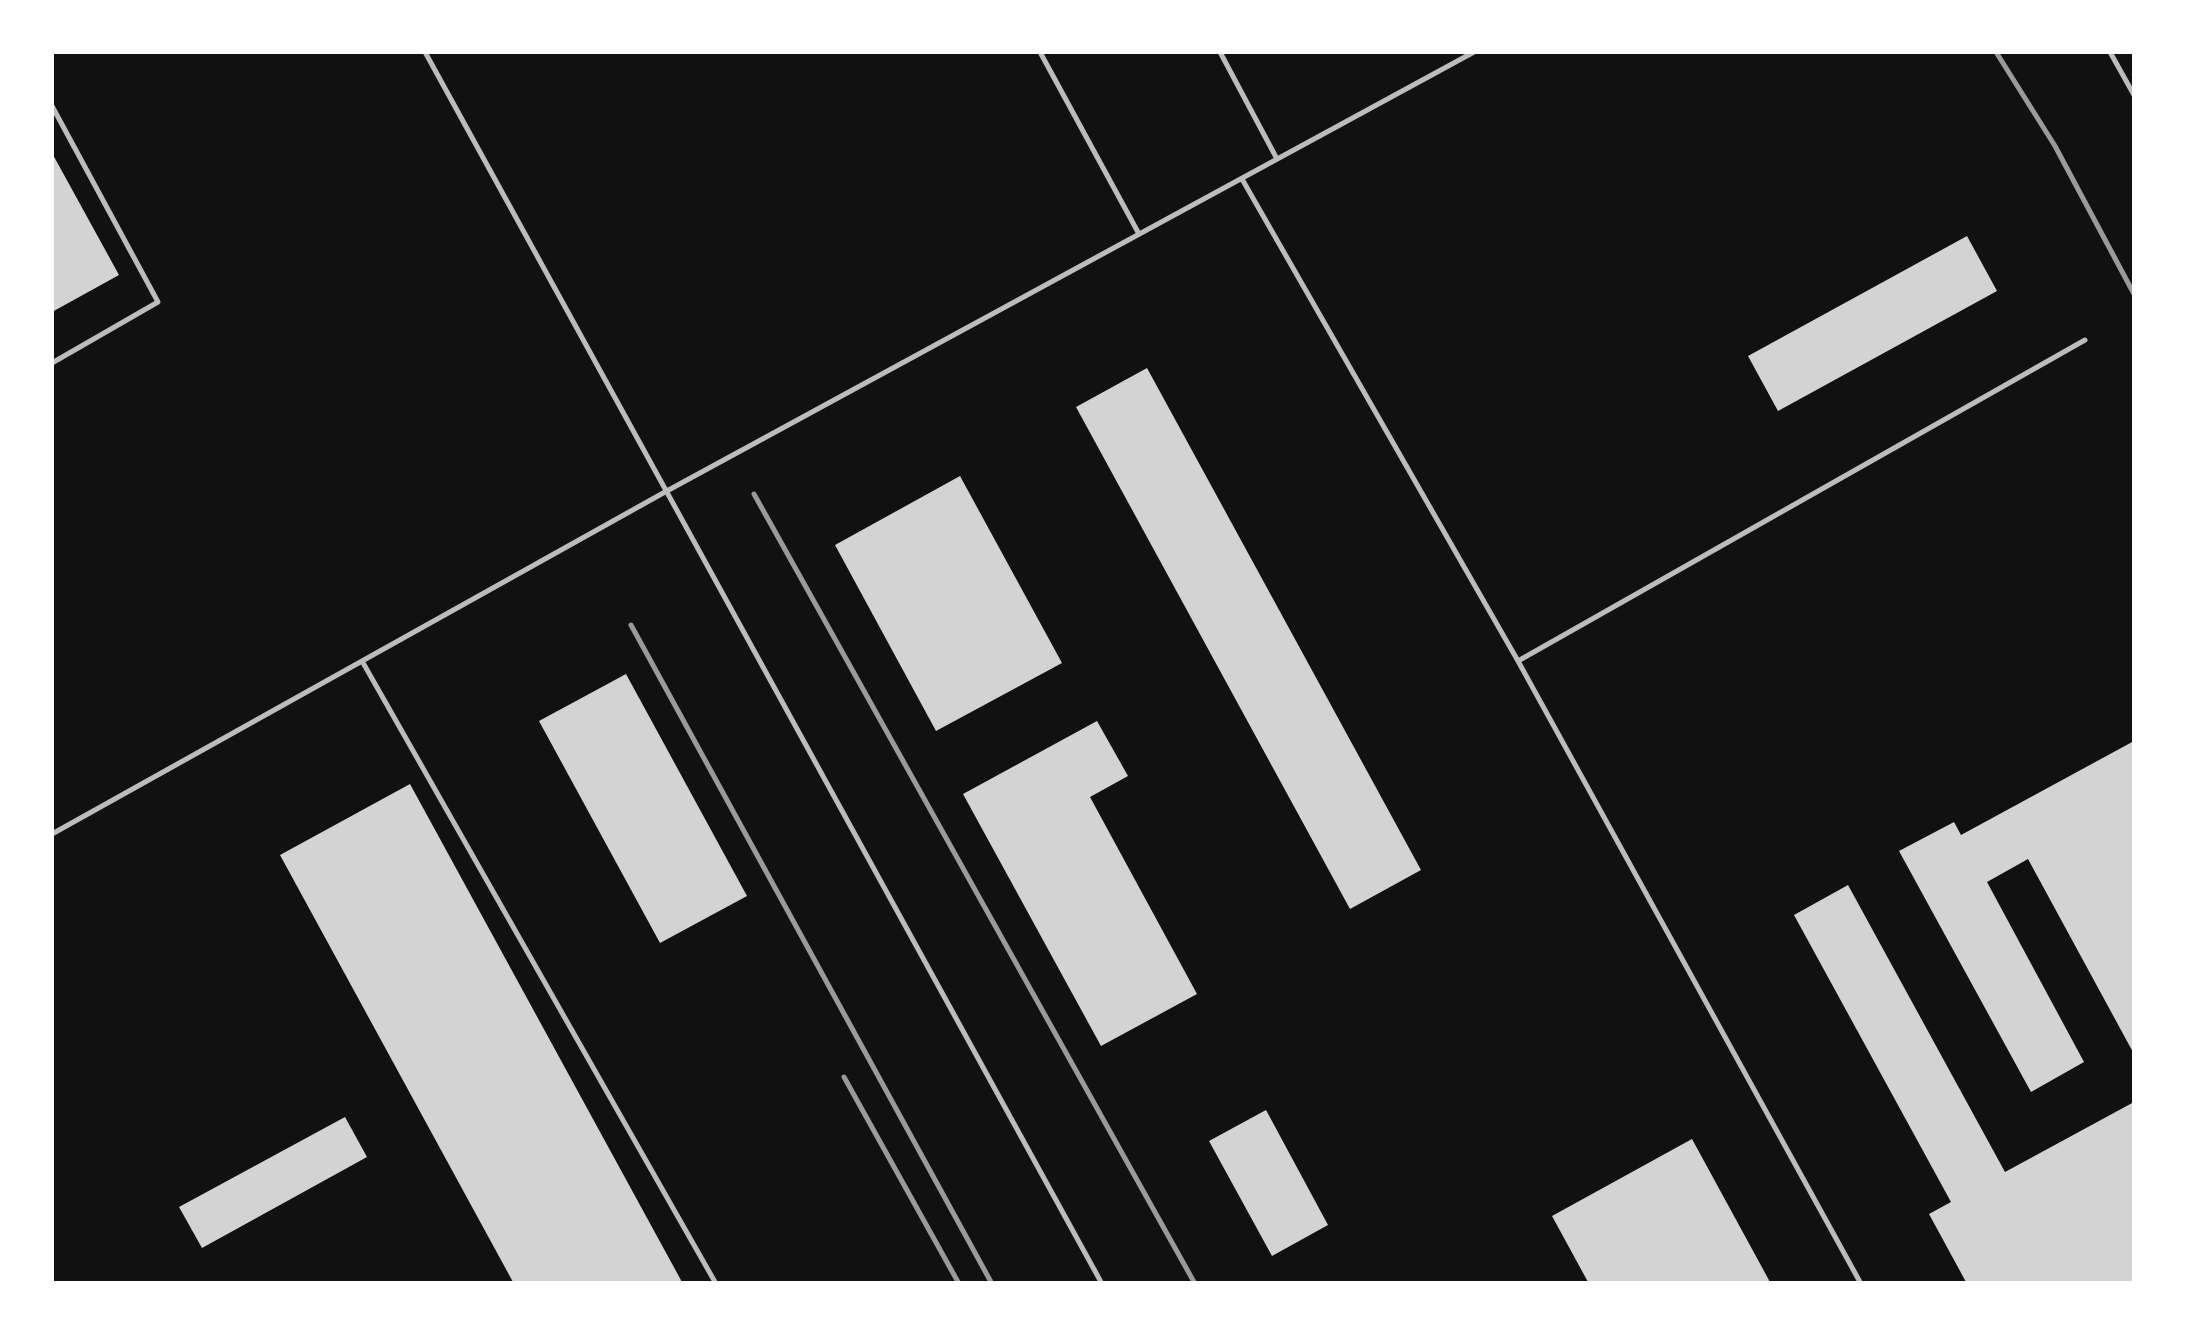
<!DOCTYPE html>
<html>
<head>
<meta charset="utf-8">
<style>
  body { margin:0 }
  #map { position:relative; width:2186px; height:1335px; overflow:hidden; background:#111; font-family:"DejaVu Sans",sans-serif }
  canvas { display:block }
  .frame { position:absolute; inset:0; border:54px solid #fff; pointer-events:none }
</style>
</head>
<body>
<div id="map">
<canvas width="2186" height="1335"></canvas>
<div class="frame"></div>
</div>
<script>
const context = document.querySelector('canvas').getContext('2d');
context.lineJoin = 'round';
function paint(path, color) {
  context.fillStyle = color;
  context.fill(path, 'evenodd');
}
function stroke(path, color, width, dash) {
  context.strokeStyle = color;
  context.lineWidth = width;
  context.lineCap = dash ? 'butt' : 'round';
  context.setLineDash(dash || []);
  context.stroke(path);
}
paint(new Path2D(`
  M52 153 119 275 52 312Z
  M1967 236 1997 291 1778 411 1748 356Z
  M1147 368 1421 870 1350 909 1076 407Z
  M960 476 1062 663 936 731 835 545Z
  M626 674 747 896 660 943 539 721Z
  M1097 721 1128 776 1090 797 1197 994 1101 1046 963 794Z
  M2134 741V1054L2028 859 1987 882 2084 1062 2031 1092 1899 851 1954 822 1961 835Z
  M410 784 682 1282H513L280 855Z
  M1848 885 2005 1172 2134 1102V1282H1966L1929 1214 1951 1202 1794 915Z
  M1266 1110 1328 1225 1272 1256 1209 1141Z
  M345 1117 367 1157 202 1248 179 1207Z
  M1692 1139 1770 1282H1588L1552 1216Z`), '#d3d3d3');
stroke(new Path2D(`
  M425 52 1101 1282
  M1040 52 1139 234
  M1220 52 1277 159
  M2110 52 2134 95
  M52 106 158 302 52 363
  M1242 179 1518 661 1860 1282
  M362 661 715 1282
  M1518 661 2085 340
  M52 834 665 492 1474 52`), '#bcbcbc', 5);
stroke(new Path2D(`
  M1996 52 2055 146 2134 294
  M754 494 1194 1282
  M631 625 991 1282
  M844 1077 958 1282`), '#9a9a9a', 5);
</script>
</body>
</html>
